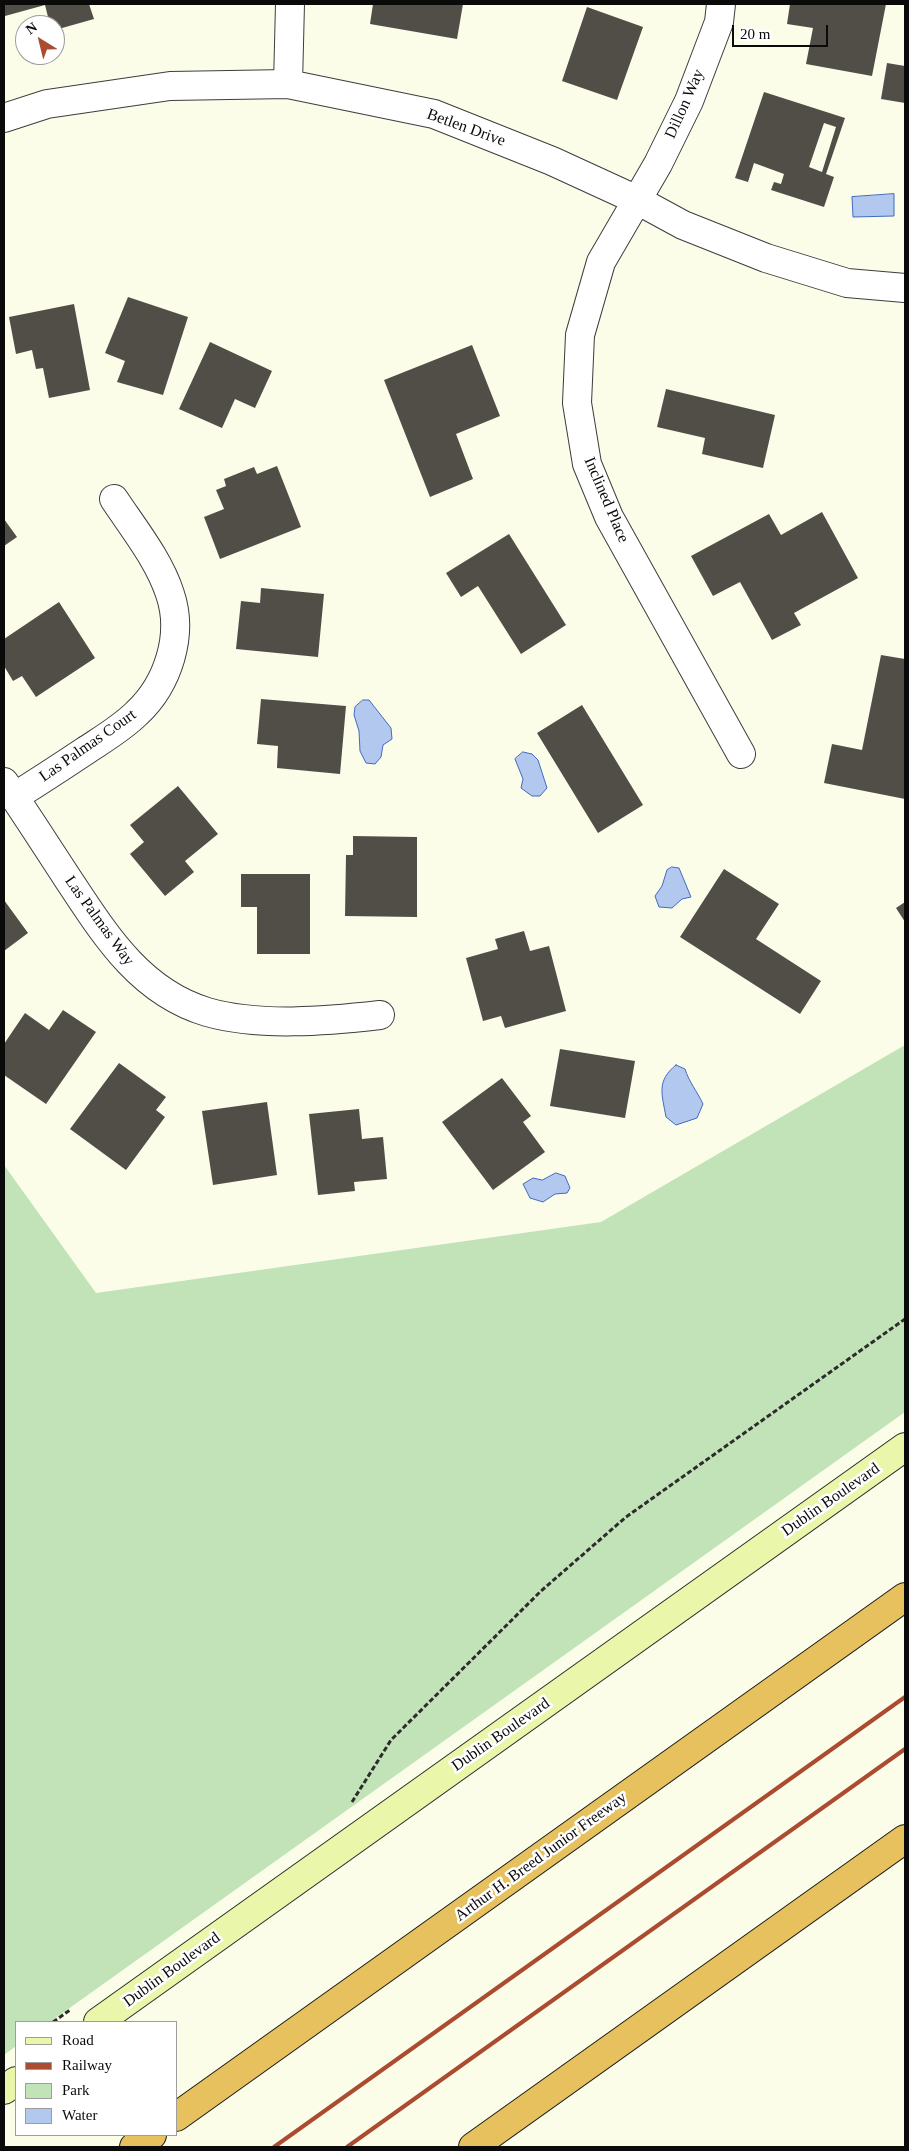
<!DOCTYPE html>
<html>
<head>
<meta charset="utf-8">
<style>
  body { margin:0 }
  #map { position:relative; width:909px; height:2151px; overflow:hidden; background:#fbfde9; font-family:Georgia,serif }
  canvas { display:block }
  .frame { position:absolute; inset:0; border:5px solid #0a0a0a; pointer-events:none }
  .legend { position:absolute; left:15px; top:2021px; width:162px; height:115px; box-sizing:border-box; background:#fff; border:1px solid #9d9d9d; margin:0; padding:6px 9px; list-style:none; font-size:15px; color:#0a0a0a }
  .legend li { display:flex; align-items:center; gap:10px; height:25px }
  .legend b { width:25px; border:1px solid #9d9d9d }
  .north { position:absolute; left:15px; top:15px; width:50px; height:50px; box-sizing:border-box; background:#fff; border:1px solid #9d9d9d; border-radius:50%; rotate:324deg; font-size:14px; font-weight:700; line-height:20px; text-align:center; color:#0a0a0a }
  .north::after { content:''; display:block; margin:auto; width:18px; height:22px; background:#ab4c31; clip-path:polygon(50% 0,100% 100%,50% 72%,0 100%) }
  .scale { position:absolute; left:732px; top:25px; width:96px; height:22px; box-sizing:border-box; border:2px solid #0a0a0a; border-top:0; padding-left:6px; font-size:15px; line-height:18px; white-space:nowrap; color:#0a0a0a; -webkit-text-stroke:4px #fff; paint-order:stroke }
</style>
</head>
<body>
<div id="map">
<canvas width="909" height="2151"></canvas>
<div class="frame"></div>
<ul class="legend">
<li><b style="height:6px;background:#eaf7aa"></b>Road</li>
<li><b style="height:6px;background:#ab4c31"></b>Railway</li>
<li><b style="height:14px;background:#c2e3b7"></b>Park</li>
<li><b style="height:14px;background:#b3c8ef"></b>Water</li>
</ul>
<div class="north">N</div>
<div class="scale">20 m</div>
</div>
<script>
const context = document.querySelector('canvas').getContext('2d');
context.lineJoin = 'round';
function paint(path, color) {
  context.fillStyle = color;
  context.fill(path, 'evenodd');
}
function stroke(path, color, width, dash) {
  context.strokeStyle = color;
  context.lineWidth = width;
  context.lineCap = dash ? 'butt' : 'round';
  context.setLineDash(dash || []);
  context.stroke(path);
}
function write(font, color, halo, rows, align = 'center') {
  context.font = font + ' Georgia,serif';
  context.lineWidth = 5;
  context.setLineDash([]);
  context.textBaseline = 'middle';
  context.strokeStyle = halo;
  context.fillStyle = color;
  for (const [text, x, y, turn = 0] of rows) {
    context.save();
    context.translate(x, y);
    context.rotate((+turn || 0) * Math.PI / 180);
    context.textAlign = isNaN(turn) ? turn : align;
    if (halo) context.strokeText(text, 0, 0);
    context.fillText(text, 0, 0);
    context.restore();
  }
}
paint(new Path2D(`
  M905 1045V1412L50 2022H16V2046L4 2055V1165L96 1293 601 1222Z`), '#c2e3b7');
const water = new Path2D(`
  M894 194V216L853 217 852 197Z
  M363 700H369L391 728 392 739 383 745 381 757 375 764 366 763 360 751 359 731 354 715 355 707Z
  M523 752 532 754 538 760 547 788 540 796H532L521 788 523 779 515 759Z
  M672 867 679 868 691 897 682 899 672 908 659 907 655 896 662 886 667 870Z
  M676 1065 685 1069C689 1082 697 1091 703 1104L697 1118 676 1125 666 1117C662 1094 656 1081 676 1065Z
  M556 1173 565 1176 570 1188 567 1193 555 1194 543 1202 530 1198 523 1184 533 1178 542 1180Z`);
paint(water, '#b3c8ef');
stroke(water, '#416abf', 1);
paint(new Path2D(`
  M4 4H89L94 19 55 30V25H50L45 5 5 16Z
  M373 4H463L457 39 370 24Z
  M790 4H886L872 76 806 64 813 28 787 24Z
  M587 7 643 27 617 100 562 81Z
  M887 63 905 66V103L881 99Z
  M764 92 845 118 826 174 834 177 824 207 771 190 774 182 781 184 784 174 754 163 748 182 735 178ZM824 123 836 127 822 172 809 167Z
  M128 297 188 317 163 395 117 382 125 361 105 353Z
  M74 304 90 390 49 398 43 368 36 369 32 350 16 354 9 317Z
  M210 342 272 371 255 408 235 399 222 428 179 409Z
  M472 345 500 416 456 434 473 479 430 497 384 380Z
  M666 389 775 415 763 468 702 454 705 438 657 427Z
  M277 466 301 527 220 559 204 517 224 509 216 490 226 486 224 479 254 467 257 474Z
  M822 512 858 578 794 613 801 625 772 640 740 582 713 596 691 556 769 514 781 535Z
  M4 519 17 537 4 546Z
  M509 534 566 625 521 654 478 586 461 597 446 573Z
  M261 588 324 594 318 657 236 649 241 601 260 603Z
  M59 602 95 658 36 697 22 676 13 681 4 666V639Z
  M881 655 905 659V799L824 783 832 744 862 750Z
  M261 699 346 706 340 774 277 768 278 746 257 744Z
  M582 705 643 805 598 833 537 733Z
  M178 786 218 834 185 861 194 872 165 896 130 854 144 842 130 825Z
  M353 836 417 837V917L345 916 346 855H353Z
  M724 869 779 904 756 939 821 981 800 1014 680 937Z
  M241 874H310V954H257V907H241Z
  M4 900 28 933 4 951Z
  M905 902V922L896 908Z
  M524 931 530 951 549 946 566 1011 505 1028 501 1016 483 1021 466 958 498 949 495 939Z
  M63 1010 96 1032 46 1104 4 1075V1044L25 1013 49 1030Z
  M560 1049 635 1061 625 1118 550 1106Z
  M119 1063 166 1097 156 1110 165 1117 126 1170 70 1129Z
  M502 1078 531 1116 523 1122 545 1152 493 1190 442 1122Z
  M267 1102 277 1175 213 1185 202 1111Z
  M359 1109 362 1139 383 1137 387 1179 354 1182 355 1191 318 1195 309 1114Z`), '#514e48');
const street = new Path2D(`
  M721 4 719 22 689 101 658 164 601 262 580 335 577 403 587 464 609 517 741 754
  M288 84 290 4
  M4 118 47 104 170 86 288 84 434 114 552 161 637 200 683 225 766 258 847 283 905 288
  M4 782C26 814 47 847 68 879 105 935 140 992 207 1012 259 1027 327 1021 380 1015
  M14 797C38 782 61 767 85 751 103 739 122 728 137 713 168 684 184 635 170 594 159 560 134 529 114 499`);
const secondary = new Path2D(`
  M98 2022 905 1447
  M4 2090 16 2081`);
const highway = new Path2D(`
  M176 2117 905 1597
  M134 2147 152 2135
  M473 2147 905 1839`);
stroke(street, '#3d3d3d', 30);
stroke(secondary, '#2c2c2c', 30);
stroke(highway, '#1b1b1b', 30);
stroke(new Path2D(`
  M352 1802 391 1740 541 1591 626 1517 905 1319
  M53 2022 70 2010`), '#2c2c2c', 3, [5, 2.5]);
stroke(street, '#fff', 28);
stroke(secondary, '#eaf7aa', 28);
stroke(highway, '#e6c15e', 28);
stroke(new Path2D(`
  M274 2147 905 1697
  M347 2147 905 1749`), '#ab4c31', 4);
write('16px', '#0a0a0a', '#fff', [
  ["Dillon Way",685,104,-66],
  ["Betlen Drive",466,128,20],
  ["Inclined Place",606,500,67],
  ["Las Palmas Court",88,746,-35],
  ["Las Palmas Way",99,921,54],
  ["Dublin Boulevard",831,1500,-35],
  ["Dublin Boulevard",501,1735,-35],
  ["Arthur H. Breed Junior Freeway",541,1857,-36],
  ["Dublin Boulevard",172,1970,-36]
]);
</script>
</body>
</html>
